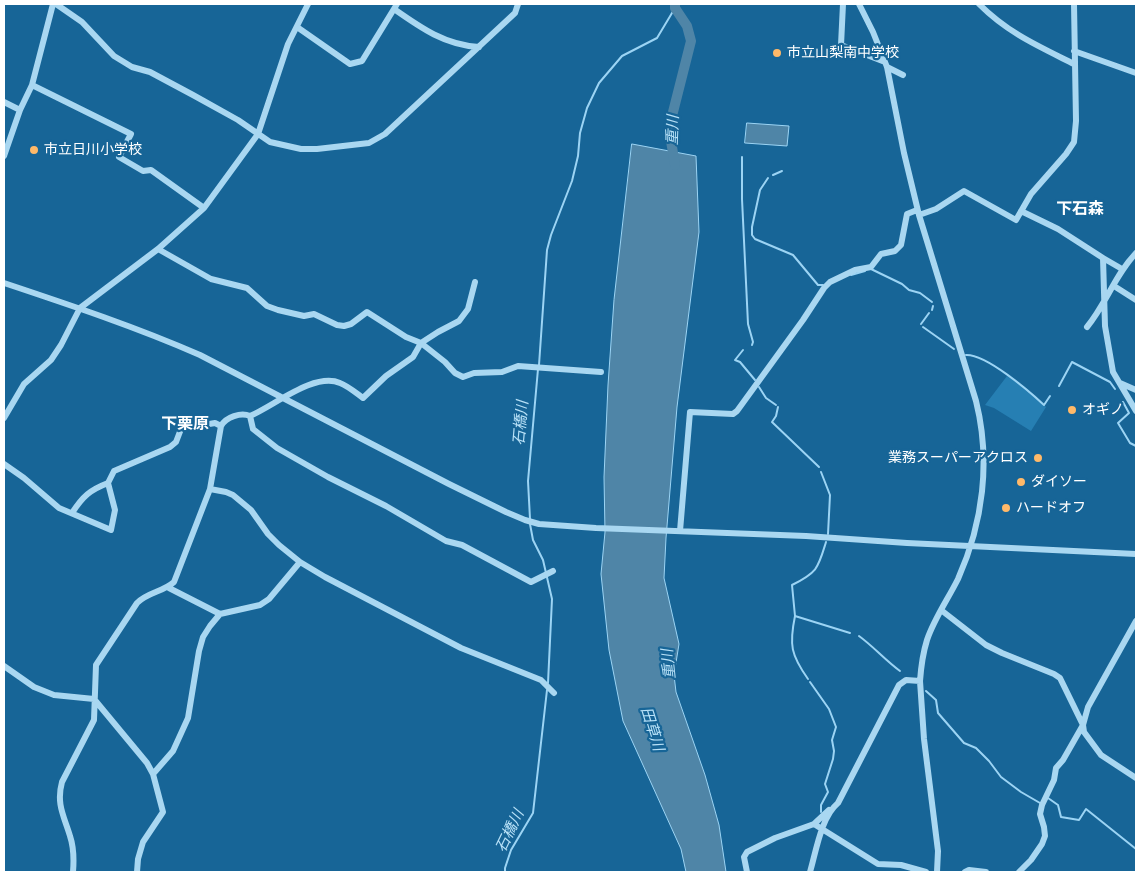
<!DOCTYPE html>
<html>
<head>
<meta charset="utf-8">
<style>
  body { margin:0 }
  #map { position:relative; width:1140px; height:876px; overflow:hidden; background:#176597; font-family:"Alegreya Sans",sans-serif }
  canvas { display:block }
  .frame { position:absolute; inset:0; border:5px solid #fff; pointer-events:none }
</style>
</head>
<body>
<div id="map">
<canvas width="1140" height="876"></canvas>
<div class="frame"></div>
</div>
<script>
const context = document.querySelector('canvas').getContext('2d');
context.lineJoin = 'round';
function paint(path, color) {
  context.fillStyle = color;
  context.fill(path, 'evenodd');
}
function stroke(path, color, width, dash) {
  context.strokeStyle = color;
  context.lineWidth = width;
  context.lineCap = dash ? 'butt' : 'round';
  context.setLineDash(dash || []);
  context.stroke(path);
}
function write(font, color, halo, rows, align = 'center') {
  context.font = font + ' "Alegreya Sans","Noto Sans JP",sans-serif';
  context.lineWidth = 4.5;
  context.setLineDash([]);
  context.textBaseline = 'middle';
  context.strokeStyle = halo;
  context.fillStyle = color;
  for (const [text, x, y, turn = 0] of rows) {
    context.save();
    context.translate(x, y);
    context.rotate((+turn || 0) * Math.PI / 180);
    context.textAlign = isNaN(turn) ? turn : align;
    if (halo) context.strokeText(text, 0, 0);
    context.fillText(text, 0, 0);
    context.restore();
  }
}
paint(new Path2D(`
  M1007 376 1028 390 1046 407 1031 431 994 408 985 405Z`), '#267fb3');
const water = new Path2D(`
  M747 123 789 126 787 146 745 143Z
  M632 144 696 156 699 232 677 407 666 538 664 578 679 644 674 675 676 692 705 775 719 825 726 872H686L681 849 623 721 609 650 601 574 605 532 604 477 608 385 614 300Z`);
paint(water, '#4f85a7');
stroke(water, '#9cd4f4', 1);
stroke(new Path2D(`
  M742 157V199L748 324 753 342 752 345
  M773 175 782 171
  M768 178 760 190 752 227V235L755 239 793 255 818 285H823
  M871 269 902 284 909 290 920 293 932 302
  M851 275 865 271
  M932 310 933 306
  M921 324 929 313
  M923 327 954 349
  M743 350 735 360 740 362 755 380
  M966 355C986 354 1029 391 1044 405L1050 396
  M539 365 547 250 551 235 572 181 578 156 580 133 587 108 599 83 622 56 657 38 675 8
  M1059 386 1072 362 1110 382 1115 389
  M759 387 766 398 776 405
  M1123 402 1129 413 1118 423 1130 443 1136 446
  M778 407 776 416 772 422 819 467
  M821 472 830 495 828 534
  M530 519 528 481 538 369
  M530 524 533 540 543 560 552 599 548 683
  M826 542C818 568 818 572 792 585L795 616 850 633
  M795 616C789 645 791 655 808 679
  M859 636C874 647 885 660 900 671
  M810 682 829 709 836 727 832 740 834 751 833 759 825 784 828 792 821 805V812
  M926 691 936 700 938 713 964 743 976 748 989 761 1001 777 1021 792 1040 803
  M1048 798 1058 805 1061 817 1079 820 1086 809 1136 849
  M505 872V868L511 850 533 813 547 690`), '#9cd4f4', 2);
stroke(new Path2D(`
  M675 4V8L687 26 691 41 671 120V141L675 165`), '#4f85a7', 10);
stroke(new Path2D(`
  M56 4 82 22 114 56 132 67 150 72 193 95 238 120 270 142 301 149H317L369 143 385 134 515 13 518 4
  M843 4 841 45 885 62
  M979 4C1008 33 1038 46 1074 64
  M394 9C421 28 445 45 479 47
  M297 27 350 64 362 61 397 4
  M1074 51 1136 73
  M887 67 903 75
  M32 85 131 134 119 157 143 171 151 170 204 208
  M4 102 20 110
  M4 156 20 110 32 85 53 4
  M1021 211 1058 229 1103 258 1105 326 1113 372 1136 411
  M919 215 936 209 964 191 1016 220 1031 194 1066 154 1074 142 1076 121 1074 4
  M158 249 211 279 247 288 267 306 278 310 304 316 314 314 337 325 344 326 351 324 367 312 406 337 421 343 445 362 455 373 463 377 474 373 502 372 518 366 601 372
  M1103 258 1122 269
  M4 283C70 305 136 327 200 355L449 484 506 512 525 520 539 524 596 528 806 536 907 543 1136 554
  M1114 286 1136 300
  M1087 327C1106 304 1115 275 1136 253
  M1120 383 1136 390
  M250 416 253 429 277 448 328 477 386 506 446 541 462 545 531 582 553 571
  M4 418 24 384 51 360 61 345 80 308 158 249 204 208 258 134 288 44 308 4
  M4 464 24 478 59 508 111 530 115 510 108 483 114 471 170 447 176 442 181 429 215 423 221 426
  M210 489 226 492 233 495 251 510 268 534 279 545 300 562 325 577 461 648 541 680 554 693
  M72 513C83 496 90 490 108 483
  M680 531 690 412 733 414 737 411 803 320 824 288 830 282 855 270 871 267 881 254 895 251 901 245 907 214 917 210
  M169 588 220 614
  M941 610 986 645 1002 653 1054 674 1060 678 1083 725 1063 760 1056 768 1054 780 1042 805 1040 814 1044 827 1045 836 1042 844 1031 860 1019 872
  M1136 621 1088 707 1083 725 1084 732 1101 755 1136 778
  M4 666 34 687 54 695 94 699 147 763 153 774 163 812 143 842 138 859 137 872
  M920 681 924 739 938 851 937 872
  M153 774 173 751 188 718 199 651 203 637 210 626 220 614 260 605 269 599 300 562
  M814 824 878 864 901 865 926 872
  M73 872C74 860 74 848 70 836 64 816 56 804 62 782L94 720 96 665 137 603C148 592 163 592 174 582L210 489 221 426C226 417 241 412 250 416 274 406 314 372 340 383 348 386 356 393 363 398L386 376 413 357 421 343 438 332 459 321 468 309 475 282
  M747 872 744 857 747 852 775 838 814 824 829 810
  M810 872C816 852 821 817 838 803L899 685 906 680 920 681C921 667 923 653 927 640 934 619 948 599 958 579 983 523 991 461 976 401L919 215 904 153 887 67 873 32 859 4
  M965 872 969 870 986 872`), '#a9d7f1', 6);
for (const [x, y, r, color] of [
  [777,53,5,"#ffb969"],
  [34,150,5,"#ffb969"],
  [1072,410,5,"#ffb969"],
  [1038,458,5,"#ffb969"],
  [1021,482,5,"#ffb969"],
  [1006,508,5,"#ffb969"]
]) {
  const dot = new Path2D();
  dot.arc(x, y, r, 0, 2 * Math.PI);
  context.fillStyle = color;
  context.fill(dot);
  stroke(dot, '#176597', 2);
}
write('14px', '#fff', '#176597', [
  ["市立山梨南中学校",787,53],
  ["市立日川小学校",44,150],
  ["オギノ",1082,410],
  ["業務スーパーアクロス",1028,458,"right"],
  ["ダイソー",1031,482],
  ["ハードオフ",1016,508]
], 'left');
write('italic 15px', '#b9e2f8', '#176597', [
  ["重川",673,130,-88],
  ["石橋川",521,423,-85],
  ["重川",669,664,-96],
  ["田草川",652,729,73],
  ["石橋川",510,831,-64]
]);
write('bold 16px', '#fff', '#176597', [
  ["下石森",1080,209],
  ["下栗原",185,424]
]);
</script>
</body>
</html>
